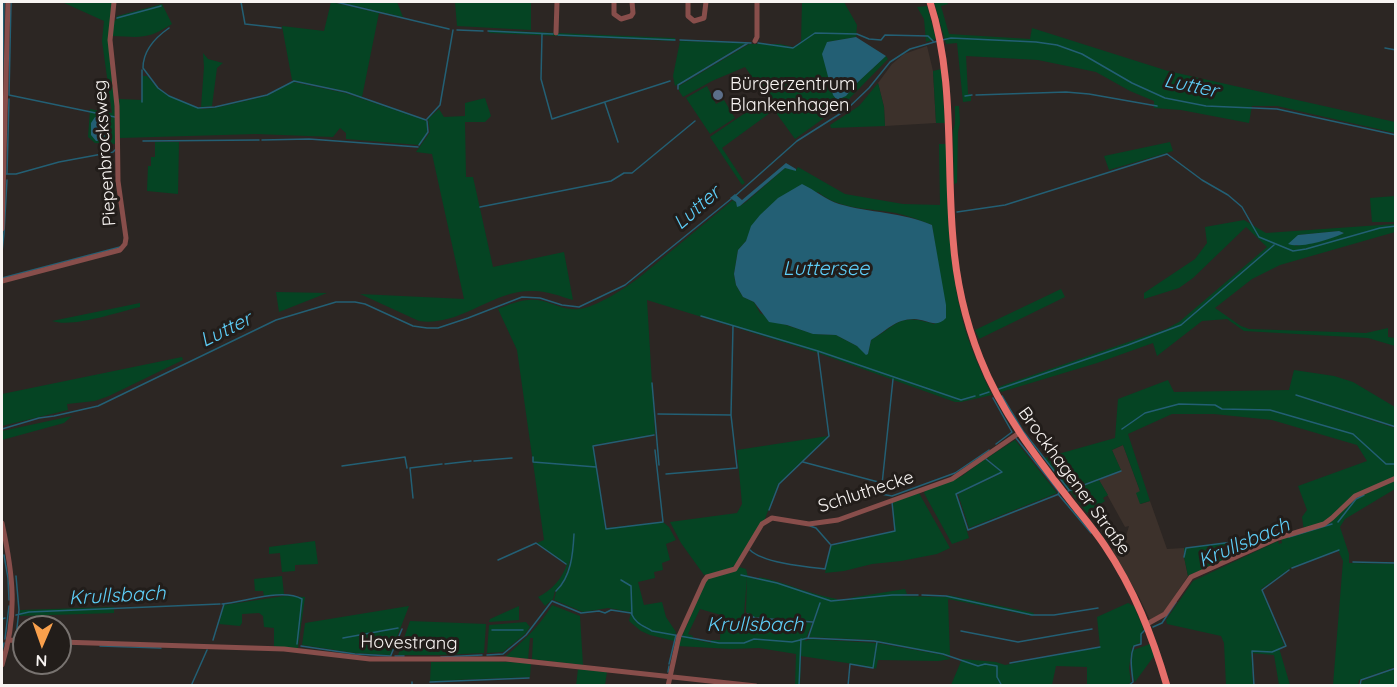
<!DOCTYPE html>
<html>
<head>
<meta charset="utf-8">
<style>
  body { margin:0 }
  #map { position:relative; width:1397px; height:687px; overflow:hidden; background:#2c2623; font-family:Quicksand,sans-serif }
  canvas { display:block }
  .frame { position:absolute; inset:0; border:3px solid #f8f4f2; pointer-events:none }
  .north { position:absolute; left:12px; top:615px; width:60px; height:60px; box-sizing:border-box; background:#221d1a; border:2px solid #787370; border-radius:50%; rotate:182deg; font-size:16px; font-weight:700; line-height:24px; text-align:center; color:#f8f4f2 }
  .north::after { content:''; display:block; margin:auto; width:21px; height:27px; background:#f9a04c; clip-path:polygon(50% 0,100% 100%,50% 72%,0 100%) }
</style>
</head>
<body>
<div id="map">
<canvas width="1397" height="687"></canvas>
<div class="frame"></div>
<div class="north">N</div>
</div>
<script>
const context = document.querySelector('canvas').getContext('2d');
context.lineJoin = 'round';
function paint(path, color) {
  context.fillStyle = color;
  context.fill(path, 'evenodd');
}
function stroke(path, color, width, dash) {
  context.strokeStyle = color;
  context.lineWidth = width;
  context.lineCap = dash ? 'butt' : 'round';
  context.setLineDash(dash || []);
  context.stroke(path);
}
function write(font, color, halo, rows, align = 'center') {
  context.font = font + ' Quicksand,sans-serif';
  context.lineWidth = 6;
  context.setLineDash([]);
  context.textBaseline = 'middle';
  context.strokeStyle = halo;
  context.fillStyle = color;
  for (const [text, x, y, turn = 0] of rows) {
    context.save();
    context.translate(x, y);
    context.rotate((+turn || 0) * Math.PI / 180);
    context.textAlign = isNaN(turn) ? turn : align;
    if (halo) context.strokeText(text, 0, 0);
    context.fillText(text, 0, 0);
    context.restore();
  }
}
paint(new Path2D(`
  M927 46 933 71 936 123 885 126 884 107 878 83 892 64 904 54Z
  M1123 445 1140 491 1141 504 1150 501 1167 549 1184 548V557L1188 576 1164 612 1150 620 1139 597 1112 550 1124 543 1129 526 1125 527 1099 480 1121 471 1112 450Z`), '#3c312b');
paint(new Path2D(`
  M62 2H113L108 40 114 81 116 144 95 143 88 137 90 109 112 113 102 41 104 21Z
  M331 2 379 13 362 97 345 91 292 80 282 26 324 31Z
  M339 2H397L403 17Z
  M455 2H531V30L457 26Z
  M802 2H844L857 25 856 37 827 42 846 96 858 82 886 56 888 59 845 103 795 139 774 110 722 148 745 183 742 185 710 137 767 98 745 67 712 81 683 97 679 91V86L749 44H780L793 47 801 42Z
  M934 2H947L948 4 941 6 949 34 1030 39 1032 28 1168 71 1395 122V133L1277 106H1252L1249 123 1181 110 1154 108V101L1130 91 1096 72 1038 60 966 56 968 94H971V101L963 102 957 43 946 44Z
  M162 4 172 24C147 40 141 37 112 36L114 21 116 20 117 16Z
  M927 6 936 39 926 42 924 19 917 7Z
  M489 30 675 38V41L489 33Z
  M680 41 746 43 675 86 673 76Z
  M203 53 208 59 223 63 217 68 212 106 201 107 204 67Z
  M941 69 945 123H936L933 71Z
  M142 76H147L157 88 169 96 202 109 215 108 267 96 293 82 345 93 424 120 427 122 428 131 419 145 346 139V133L340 128 333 137 256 134 120 138 119 99 142 100Z
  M878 83 884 107 885 126 831 128 830 125 859 106Z
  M707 86 716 104 724 100 735 118 710 134 686 98Z
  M485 98 491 116 485 122H465L466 177H473L493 267 564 252 573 300C560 296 545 290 531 291 491 291 460 327 419 321L360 294 464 299 432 154 416 152 430 132 428 119 439 109 444 117 465 116V103Z
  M955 106H959L960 123 958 132 957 183 954 184 953 132 955 123Z
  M155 142H179L178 194 147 191 148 166H151V157H155Z
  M1170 142 1173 151 1109 170 1104 156Z
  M939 144H946C947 202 948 260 962 318 969 345 980 370 992 395L961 402H955L818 353 647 300 655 434 593 445 605 528 663 522 669 527 676 540 666 544 670 560 662 563 663 570 654 572 655 578 638 582 644 605 662 602 666 617 676 632 674 641 650 635 641 631 629 621 631 612 608 608 583 612 554 600 556 592 565 581 573 550 564 581 555 591 553 599 545 606 538 597C552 590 562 579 567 564L537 543 544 540 517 350 498 309C512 303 527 297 543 301 554 304 568 311 579 309 597 307 627 287 641 276L733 200 740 206 746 202 785 168 796 170 798 167 845 194 903 204 940 205ZM818 192C839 210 870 208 896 213 908 216 920 220 932 225L946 314 934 324C898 313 899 324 871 340L868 354 857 346 836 335 814 334 780 323 760 313 754 302 743 297 736 285 734 274 738 250 746 241Z
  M1395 196V222H1372L1370 198Z
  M1244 220 1266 233 1395 224V232L1280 265 1252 279 1215 308 1241 326 1249 329 1366 333 1388 328V337L1395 338V346L1368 338 1244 331 1227 319 1202 321 1157 356 1153 343 1097 363 1001 392 998 387 1166 329 1179 322 1267 247 1246 227 1193 278 1179 288 1144 299V293L1195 259 1207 243 1205 227ZM1339 231 1344 233 1321 241 1295 246 1298 235Z
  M1061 289 1065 297 979 339 975 330Z
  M276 292 327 293 279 312Z
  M140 303V307C118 312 73 328 52 321Z
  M182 357 183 360 109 396 95 401 67 404 68 410 2 426V394Z
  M1294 370 1334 376 1353 382 1395 407V426L1294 395 1395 428V489L1345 519 1340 527 1349 554V563L1395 564V667L1359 680 1358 685H1333L1343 561 1338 550 1292 567 1261 589 1284 645 1279 648 1290 685H1279L1274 655 1251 653 1253 685H1226L1224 643 1221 636 1167 624 1166 620 1193 581 1278 541 1279 544 1282 543 1281 538 1304 531 1302 517 1307 510 1298 486 1367 461 1357 445 1272 420 1214 414H1172L1128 434 1150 501 1140 504 1136 493 1140 491 1123 445 1112 450 1121 470 1069 490 1044 458 1115 438 1118 399 1168 380 1174 392 1289 390Z
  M72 416 64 423 2 440V431Z
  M828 436 778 484 765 519 760 524 738 563 729 570 704 575 681 543 670 522 737 513 742 504 737 450Z
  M1015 440 1057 493 969 528 958 494 1002 473 987 458Z
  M985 459 1001 472 956 494 969 538 952 544 924 493 925 490 962 476Z
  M1099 480 1108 495 1103 498 1105 501 1087 513 1070 491Z
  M919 493 950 548 937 554 901 561 872 564 844 571 825 573 831 546 895 531 893 502Z
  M1256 538 1259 544 1188 576 1184 557V548Z
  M315 541 318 564 295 565V571L282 572 280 553 269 554V547Z
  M739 567 746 569 748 577 759 580V577C785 582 811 595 837 599V601L854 600 849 598 905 589 907 594 900 596 948 597V595L1034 613 1033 616 948 599 950 656 874 640 809 637 821 601 813 621 752 617 746 612 747 577 744 614 755 619 812 623 805 641 811 639 876 643 874 663 877 643 943 655 951 659 938 661 878 660 876 669 873 667 801 656 800 685 795 686 796 654 759 648 731 649 678 646 706 580ZM700 609 721 615 720 640H711V643L692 639 693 636 688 634Z
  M282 576 284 594 264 596 263 591H255L254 579Z
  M284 596 305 597 298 648 274 647V628L264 627 263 616 259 613 242 614V623L240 626 219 624 224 605Z
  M1128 603 1134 606 1143 628 1141 642 1132 647 1129 668 1131 683 1125 685H1087V667L1056 666 1052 685H951L962 659 996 662 1005 665 1100 647 1097 617Z
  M552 605 580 616 583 665 532 659 533 638H530L528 659 505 657C523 641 540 626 552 605Z
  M409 606 390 655 355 653 302 645 305 623Z
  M519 606V620L489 622 490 619Z
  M114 607V613L20 616V610Z
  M410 621 486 624 484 653 439 655H398Z
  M526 622 530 627 525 634 503 652 487 653 489 625Z
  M1150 644 1154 656 1135 682 1131 669 1133 650Z
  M485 661 531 663 530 677 430 681 431 662Z
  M578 669 607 672 605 685 576 686Z
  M1395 669V685H1361L1362 681Z`), '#054423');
paint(new Path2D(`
  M856 37 886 56 858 82 846 96 837 100 833 95 822 54 827 42Z
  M95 117 103 118 107 123 104 140 96 141 91 135V123Z
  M786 163 796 169V171L785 168 740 206 737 207 736 202 730 198 735 194 742 200Z
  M802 184C815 190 826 200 839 204 870 213 902 212 932 225L946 305V318C936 329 926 319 914 319 895 319 886 331 871 340L868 354 866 355 857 346 836 335 813 334 787 325 769 322 754 302 743 297 736 285 734 274 738 250 746 241 751 226 760 215 778 198Z
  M1339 231 1344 233C1332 239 1300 249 1288 244L1298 235Z`), '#235f74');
stroke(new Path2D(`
  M11 2 9 95 115 117
  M241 2 245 24 281 28
  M336 2 449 29
  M117 18 161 6
  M169 28C156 37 143 50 143 68L158 88 169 96 198 108 215 107 267 95 294 81 346 92 426 120
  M457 30 483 31
  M488 31 553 34
  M542 34 541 79 552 119 670 81
  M558 35 675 40
  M680 40 751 43
  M942 40 951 38 1036 42 1057 45 1082 54 1132 83 1165 98 1206 106 1277 109 1396 135
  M758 43 793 48 815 33 857 34 869 39 881 40 885 35 928 36 933 41
  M1385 48 1396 50
  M678 89V85L748 43
  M976 95 1066 92 1089 94 1157 106
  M965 96 972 95
  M142 102V70
  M605 103 618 142
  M2 107 4 2
  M427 119 440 105 453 30
  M2 128V112
  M262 140 309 139 418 147
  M143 141 259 140
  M419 145 428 132 427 121
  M7 173 9 99
  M6 174H16L59 162 113 152 116 149
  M735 196 797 141 846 110 869 88 890 62 910 49 938 41
  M480 207 611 181 624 173H632L695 121
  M957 212 1005 205 1167 154 1202 180 1228 195 1242 207 1259 237 1293 251 1306 249 1380 228 1396 226
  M2 252 4 233 7 180
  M2 278 120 247
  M701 316 818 351 961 400 975 396
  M893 379 881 494 892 496 955 473 989 450
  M652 383 659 465
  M999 389 1128 345 1181 325 1274 245
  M980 395 989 392
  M1296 395 1396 427
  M1002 396 1023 431 1069 490
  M993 398 1012 432 996 444
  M658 414 731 415
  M2 429 39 418 54 416 98 406 276 320 336 302H355L365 304 413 326 427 328H438L468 318 522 297 540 298 562 305 579 307 625 285 731 199
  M1122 429 1145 413 1179 404 1215 405 1222 409 1270 410 1353 434 1386 464H1396
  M654 435 593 446 606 529 663 522 655 450
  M1016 438 1059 492 1058 494 1091 533
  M533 457V462L596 467
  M986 459 1002 472 956 494 968 530 1059 494
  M474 461 512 458
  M803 462 882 483
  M445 464 471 461
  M342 466 405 457 407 468
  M666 474 737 468 731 415 733 326
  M1068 491 1121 471
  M413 498 410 468 442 464
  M769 510 779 484 829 436 818 352
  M1338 522 1356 499 1364 495
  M810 526 816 528 830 544
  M1289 537 1332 524
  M831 545 895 531 892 502
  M750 550C763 563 807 567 825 569L831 545
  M4 555 8 578 9 600
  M1184 557 1186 548 1256 539
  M498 560 536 543 566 564
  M1353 562 1396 563
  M1292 568 1339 550
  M741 575 777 583 831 601 892 595H918
  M16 576 19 610 16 637
  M621 580 631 586 632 615
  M556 591C571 577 573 554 574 534
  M922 595 946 596 1032 615H1054L1098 608
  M222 604C245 602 282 588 302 599L297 644
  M748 614 755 618 813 622
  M16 615 29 612 220 604
  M2 619 5 618
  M1153 627 1162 623 1176 602
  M492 630H523
  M961 631 1018 642 1092 629
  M343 638 398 628
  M808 638 820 603
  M5 639 9 606
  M213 640 224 604
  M100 646 161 648
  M301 646 355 654 391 656
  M2 651 4 643
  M391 655 402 629
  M487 655 503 654 526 635 552 601 581 613 599 611 605 613 611 610 631 613C636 624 642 625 652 631L719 643H744L754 639 792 642 808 638 874 641 943 654 978 666 985 664 997 666V677L1002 686
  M395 656H404
  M441 657 482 655
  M1010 663 1100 647
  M669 664 676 635
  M668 672 669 666
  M430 682 529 678
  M191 686 207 650
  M412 686V682
  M799 686 801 639
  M848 686 850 664 873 668 877 642
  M1128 686 1133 682C1132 670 1129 658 1134 646L1141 644V634L1145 630
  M1254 686 1252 651 1272 652 1286 646 1262 590 1289 570
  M1360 686 1361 680 1396 668`), '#235f74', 1.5);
stroke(new Path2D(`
  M614 2V14L621 19 631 16 633 13 632 2
  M688 2V16L694 21 704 18 706 2
  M556 33 557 2
  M755 41 757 37V2
  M2 229 8 2
  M2 281 120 250 125 244 126 238 118 181 117 106 110 40 114 2
  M2 523C13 574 18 614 2 665
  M1147 624 1165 614 1191 577 1278 538 1324 524 1332 518 1355 496 1396 478
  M9 640 24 641
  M60 642 284 649 370 659H506L756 686
  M668 686 679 636 704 581 707 577 735 569 762 524 772 518 809 524 838 520 952 479 1019 433`), '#884e4b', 5);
stroke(new Path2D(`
  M930 2C955 79 946 160 953 239 956 280 965 320 980 358 1001 412 1036 457 1072 503 1083 517 1095 531 1105 546 1134 589 1152 635 1167 686`), '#e76f6b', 7);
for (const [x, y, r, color] of [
  [718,95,6,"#5c6f8a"]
]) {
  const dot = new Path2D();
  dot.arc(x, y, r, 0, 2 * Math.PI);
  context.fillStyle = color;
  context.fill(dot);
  stroke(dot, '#221d1a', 2);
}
write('18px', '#f8f4f2', '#221d1a', [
  ["Bürgerzentrum",730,85],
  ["Blankenhagen",730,106]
], 'left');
write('18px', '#f8f4f2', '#221d1a', [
  ["Piepenbrocksweg",105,153,-94],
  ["Brockhagener Straße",1074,481,54],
  ["Schluthecke",866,492,-18],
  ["Hovestrang",409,643,1]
]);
write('italic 20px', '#5ecef8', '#221d1a', [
  ["Lutter",1191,86,12],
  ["Lutter",697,208,-41],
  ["Luttersee",826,269],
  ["Lutter",226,330,-26],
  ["Krullsbach",1244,543,-23],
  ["Krullsbach",117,596,-3],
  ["Krullsbach",755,625]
]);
</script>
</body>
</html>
